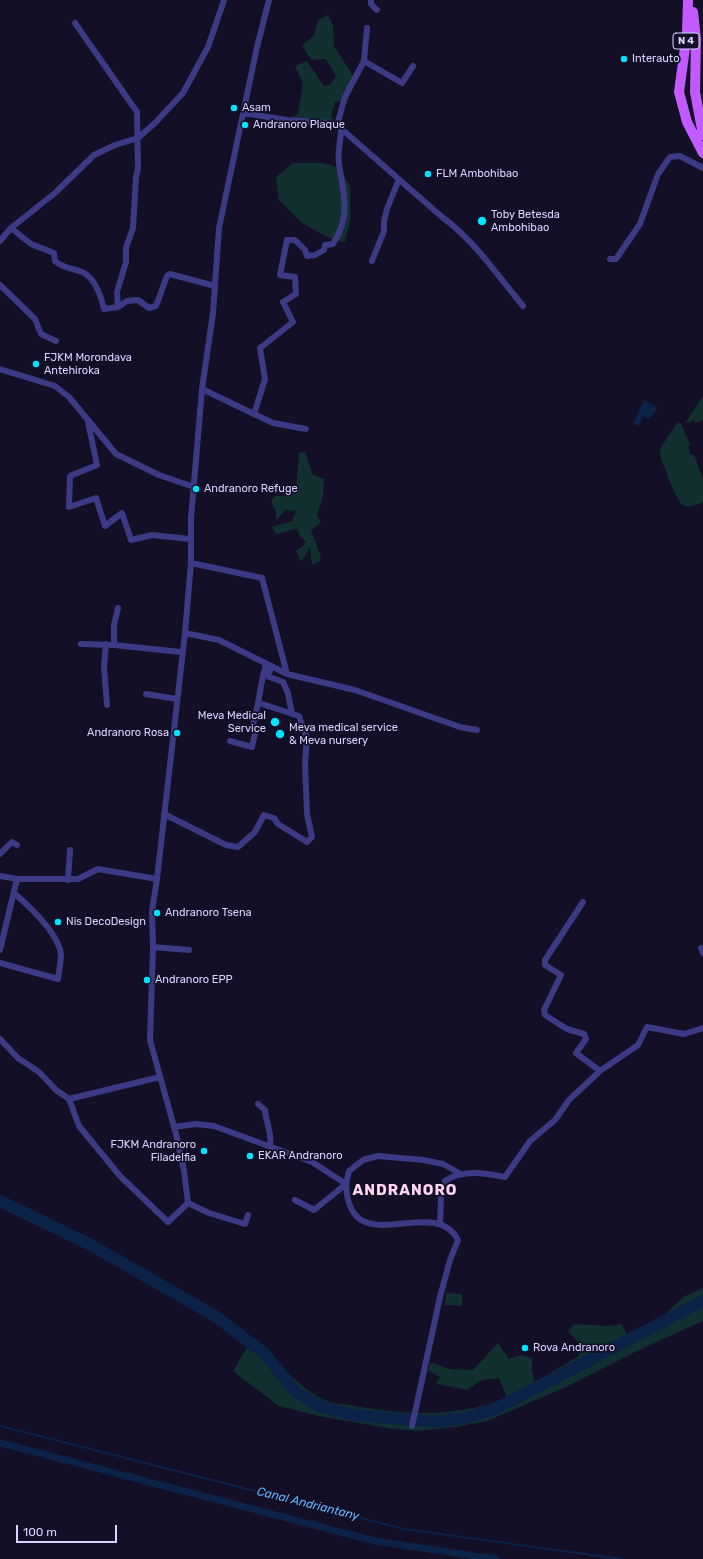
<!DOCTYPE html>
<html>
<head>
<meta charset="utf-8">
<style>
  body { margin:0 }
  #map { position:relative; width:703px; height:1559px; overflow:hidden; background:#130f26; font-family:Rubik,sans-serif }
  canvas { display:block }
  .scale { position:absolute; left:16px; top:1525px; width:101px; height:18px; box-sizing:border-box; border:2px solid #d9d4ff; border-top:0; padding-left:5px; font-size:12px; line-height:14px; white-space:nowrap; color:#d9d4ff; -webkit-text-stroke:3px #130f26; paint-order:stroke }
</style>
</head>
<body>
<div id="map">
<canvas width="703" height="1559"></canvas>
<div class="scale">100 m</div>
</div>
<script>
const context = document.querySelector('canvas').getContext('2d');
context.lineJoin = 'round';
function paint(path, color) {
  context.fillStyle = color;
  context.fill(path, 'evenodd');
}
function stroke(path, color, width, dash) {
  context.strokeStyle = color;
  context.lineWidth = width;
  context.lineCap = dash ? 'butt' : 'round';
  context.setLineDash(dash || []);
  context.stroke(path);
}
function write(font, color, halo, rows, align = 'center') {
  context.font = font + ' Rubik,sans-serif';
  context.lineWidth = 3.5;
  context.setLineDash([]);
  context.textBaseline = 'middle';
  context.strokeStyle = halo;
  context.fillStyle = color;
  for (const [text, x, y, turn = 0] of rows) {
    context.save();
    context.translate(x, y);
    context.rotate((+turn || 0) * Math.PI / 180);
    context.textAlign = isNaN(turn) ? turn : align;
    if (halo) context.strokeText(text, 0, 0);
    context.fillText(text, 0, 0);
    context.restore();
  }
}
paint(new Path2D(`
  M328 15 333 26 334 46 354 77 348 99 335 102 331 116 336 124 286 120 298 114 303 84 295 66 307 61 324 86 330 85 336 76 326 59 311 60 302 45 314 36 318 20Z
  M293 163H323L340 168 350 187V221L345 242 333 240 302 223 279 200 276 177Z
  M703 396V420L695 423 694 420 687 423 686 422Z
  M678 422 681 424 690 445 688 446 691 455H694L703 479V502C698 504 690 508 685 506 676 504 664 465 660 455L661 447Z
  M305 452 313 475 324 479 323 496 317 515 321 523 311 530 321 557 319 562 312 565 310 548 301 562 296 551 302 547 306 541 300 537 297 529 276 534 272 527 292 521 296 511 286 510 276 520V512L271 501 275 496 292 495 296 488 299 453Z
  M703 1288V1321L637 1351 566 1387 487 1421 456 1427 416 1431 387 1428 319 1416 279 1406 233 1371 252 1339H256C276 1360 298 1387 324 1400 332 1404 345 1404 354 1406 409 1415 454 1418 507 1398L499 1378 482 1380 467 1390 436 1384 440 1377 428 1370 430 1362 449 1369 473 1370 498 1343 509 1359 521 1355 532 1358V1370L535 1382 579 1356 580 1344 568 1331 574 1324 609 1326 622 1324 627 1336 648 1328 664 1319 666 1313 685 1296Z
  M446 1293 462 1294V1306L445 1305Z`), '#12302f');
paint(new Path2D(`
  M644 400 658 408 649 419 643 417 639 426 633 424Z`), '#0c2248');
stroke(new Path2D(`
  M0 1426 404 1529 621 1559`), '#0c2248', 2);
stroke(new Path2D(`
  M0 1443 375 1541 496 1559`), '#0c2248', 7);
stroke(new Path2D(`
  M0 1201 91 1245 215 1316 265 1354 297 1393 321 1407 354 1415 438 1422 469 1417 495 1409 703 1301`), '#0c2248', 12);
stroke(new Path2D(`
  M371 0V4L377 10
  M75 23 137 112 138 169 136 177 133 228 126 248V262L117 292 118 307
  M364 61 402 83 413 66
  M244 113 286 120 328 123 337 125 442 217C475 241 497 275 523 306
  M337 125 345 97 364 61 367 28
  M11 228 31 244 54 253 55 261C63 269 75 268 84 273 96 280 101 296 104 309L118 307 127 301 138 300 149 308 156 306 167 276 170 274 215 286
  M0 241 11 228 55 193 94 155 115 145 138 138 155 123 183 93 208 47 224 0
  M610 259H616L640 224 658 174 670 157 680 156 703 168
  M372 261 384 231V221L387 209 399 179
  M0 285 35 319 41 334 56 341
  M0 369 55 386 69 397 116 454 159 475 194 487
  M202 389 254 414
  M88 422 97 465 70 476 69 507 96 498 105 526 122 513 131 540 152 535 190 539
  M306 429 273 423 254 414 265 379 260 348 293 322 283 302 296 294 295 277 280 275 287 240H295L305 250 307 256 315 255 324 250 325 245 333 244C352 213 343 195 339 163 337 153 341 140 341 129
  M191 563 262 578 287 674
  M185 633 219 640 287 674 355 690 460 727 477 730
  M81 644 114 645 181 652
  M106 644 104 667 107 705
  M114 645V625L118 608
  M266 664 270 671 267 676 283 682 288 693 292 714
  M146 694 177 699
  M230 741 252 747 256 729 253 725C259 704 260 685 266 664
  M164 814 226 845 238 847 255 832 264 815 274 818 278 824 307 842 312 837 307 814 305 764 307 738 299 716 259 703
  M0 854 12 842 17 845
  M0 876 17 879H78L98 869 157 879
  M68 880 70 850
  M583 902 545 960V965L561 975 544 1010 545 1015 567 1029 584 1034 586 1039 576 1053 600 1071
  M153 947 189 950
  M701 948 703 953
  M0 950 17 879
  M0 963 58 979C59 971 61 962 61 954 58 932 29 906 14 893
  M0 1039 18 1058 39 1072 56 1090 69 1099 79 1126 120 1176 168 1222 188 1203
  M69 1099 160 1077
  M258 1104 265 1110C266 1123 272 1132 270 1145
  M174 1127 196 1124 214 1126 312 1162 346 1184C349 1265 434 1192 458 1240L450 1260 440 1297 412 1426
  M295 1200 314 1210 346 1184 349 1171 363 1160 378 1156 423 1160 443 1164 459 1173
  M248 1215 245 1224 209 1213 188 1203 184 1171 176 1134 150 1040 153 947 152 911 157 879 185 633 191 563V518L202 389 213 313 219 228 257 47 269 0
  M440 1223 441 1197 445 1181C463 1169 485 1173 505 1177L530 1141 555 1120 569 1100 600 1071 638 1045 647 1027 684 1034 703 1028`), '#3d3a85', 6);
stroke(new Path2D(`
  M688 0 687 33 679 92 687 122 703 153
  M693 12 696 39 695 92 703 135`), '#c25bff', 10);
for (const [x, y, r, color] of [
  [624,59,4,"#00e5ff"],
  [234,108,4,"#00e5ff"],
  [245,125,4,"#00e5ff"],
  [428,174,4,"#00e5ff"],
  [482,221,5,"#00e5ff"],
  [36,364,4,"#00e5ff"],
  [196,489,4,"#00e5ff"],
  [275,722,5,"#00e5ff"],
  [177,733,4,"#00e5ff"],
  [280,734,5,"#00e5ff"],
  [157,913,4,"#00e5ff"],
  [58,922,4,"#00e5ff"],
  [147,980,4,"#00e5ff"],
  [204,1151,4,"#00e5ff"],
  [250,1156,4,"#00e5ff"],
  [525,1348,4,"#00e5ff"]
]) {
  const dot = new Path2D();
  dot.arc(x, y, r, 0, 2 * Math.PI);
  context.fillStyle = color;
  context.fill(dot);
  stroke(dot, '#130f26', 1.5);
}
for (const [x, y, w] of [
  [686,41,26]
]) {
  const box = new Path2D();
  box.roundRect(x - w / 2, y - 8, w, 16, 3);
  context.fillStyle = '#130f26';
  context.fill(box);
  stroke(box, '#d9d4ff', 1);
}
write('bold 10px', '#d9d4ff', null, [
  ["N 4",686,41]
]);
write('11px', '#d9d4ff', '#130f26', [
  ["Interauto",632,59],
  ["Asam",242,108],
  ["Andranoro Plaque",253,125],
  ["FLM Ambohibao",436,174],
  ["Toby Betesda",491,215],
  ["Ambohibao",491,228],
  ["FJKM Morondava",44,358],
  ["Antehiroka",44,371],
  ["Andranoro Refuge",204,489],
  ["Meva Medical",266,716,"right"],
  ["Service",266,729,"right"],
  ["Meva medical service",289,728],
  ["& Meva nursery",289,741],
  ["Andranoro Rosa",169,733,"right"],
  ["Andranoro Tsena",165,913],
  ["Nis DecoDesign",66,922],
  ["Andranoro EPP",155,980],
  ["FJKM Andranoro",196,1145,"right"],
  ["Filadelfia",196,1158,"right"],
  ["EKAR Andranoro",258,1156],
  ["Rova Andranoro",533,1348]
], 'left');
write('italic 12px', '#62b6ff', '#130f26', [
  ["Canal Andriantany",308,1504,14]
]);
context.letterSpacing = '1px';
write('bold 15px', '#ffd6f0', '#130f26', [
  ["ANDRANORO",405,1191]
]);
context.letterSpacing = '0px';
</script>
</body>
</html>
